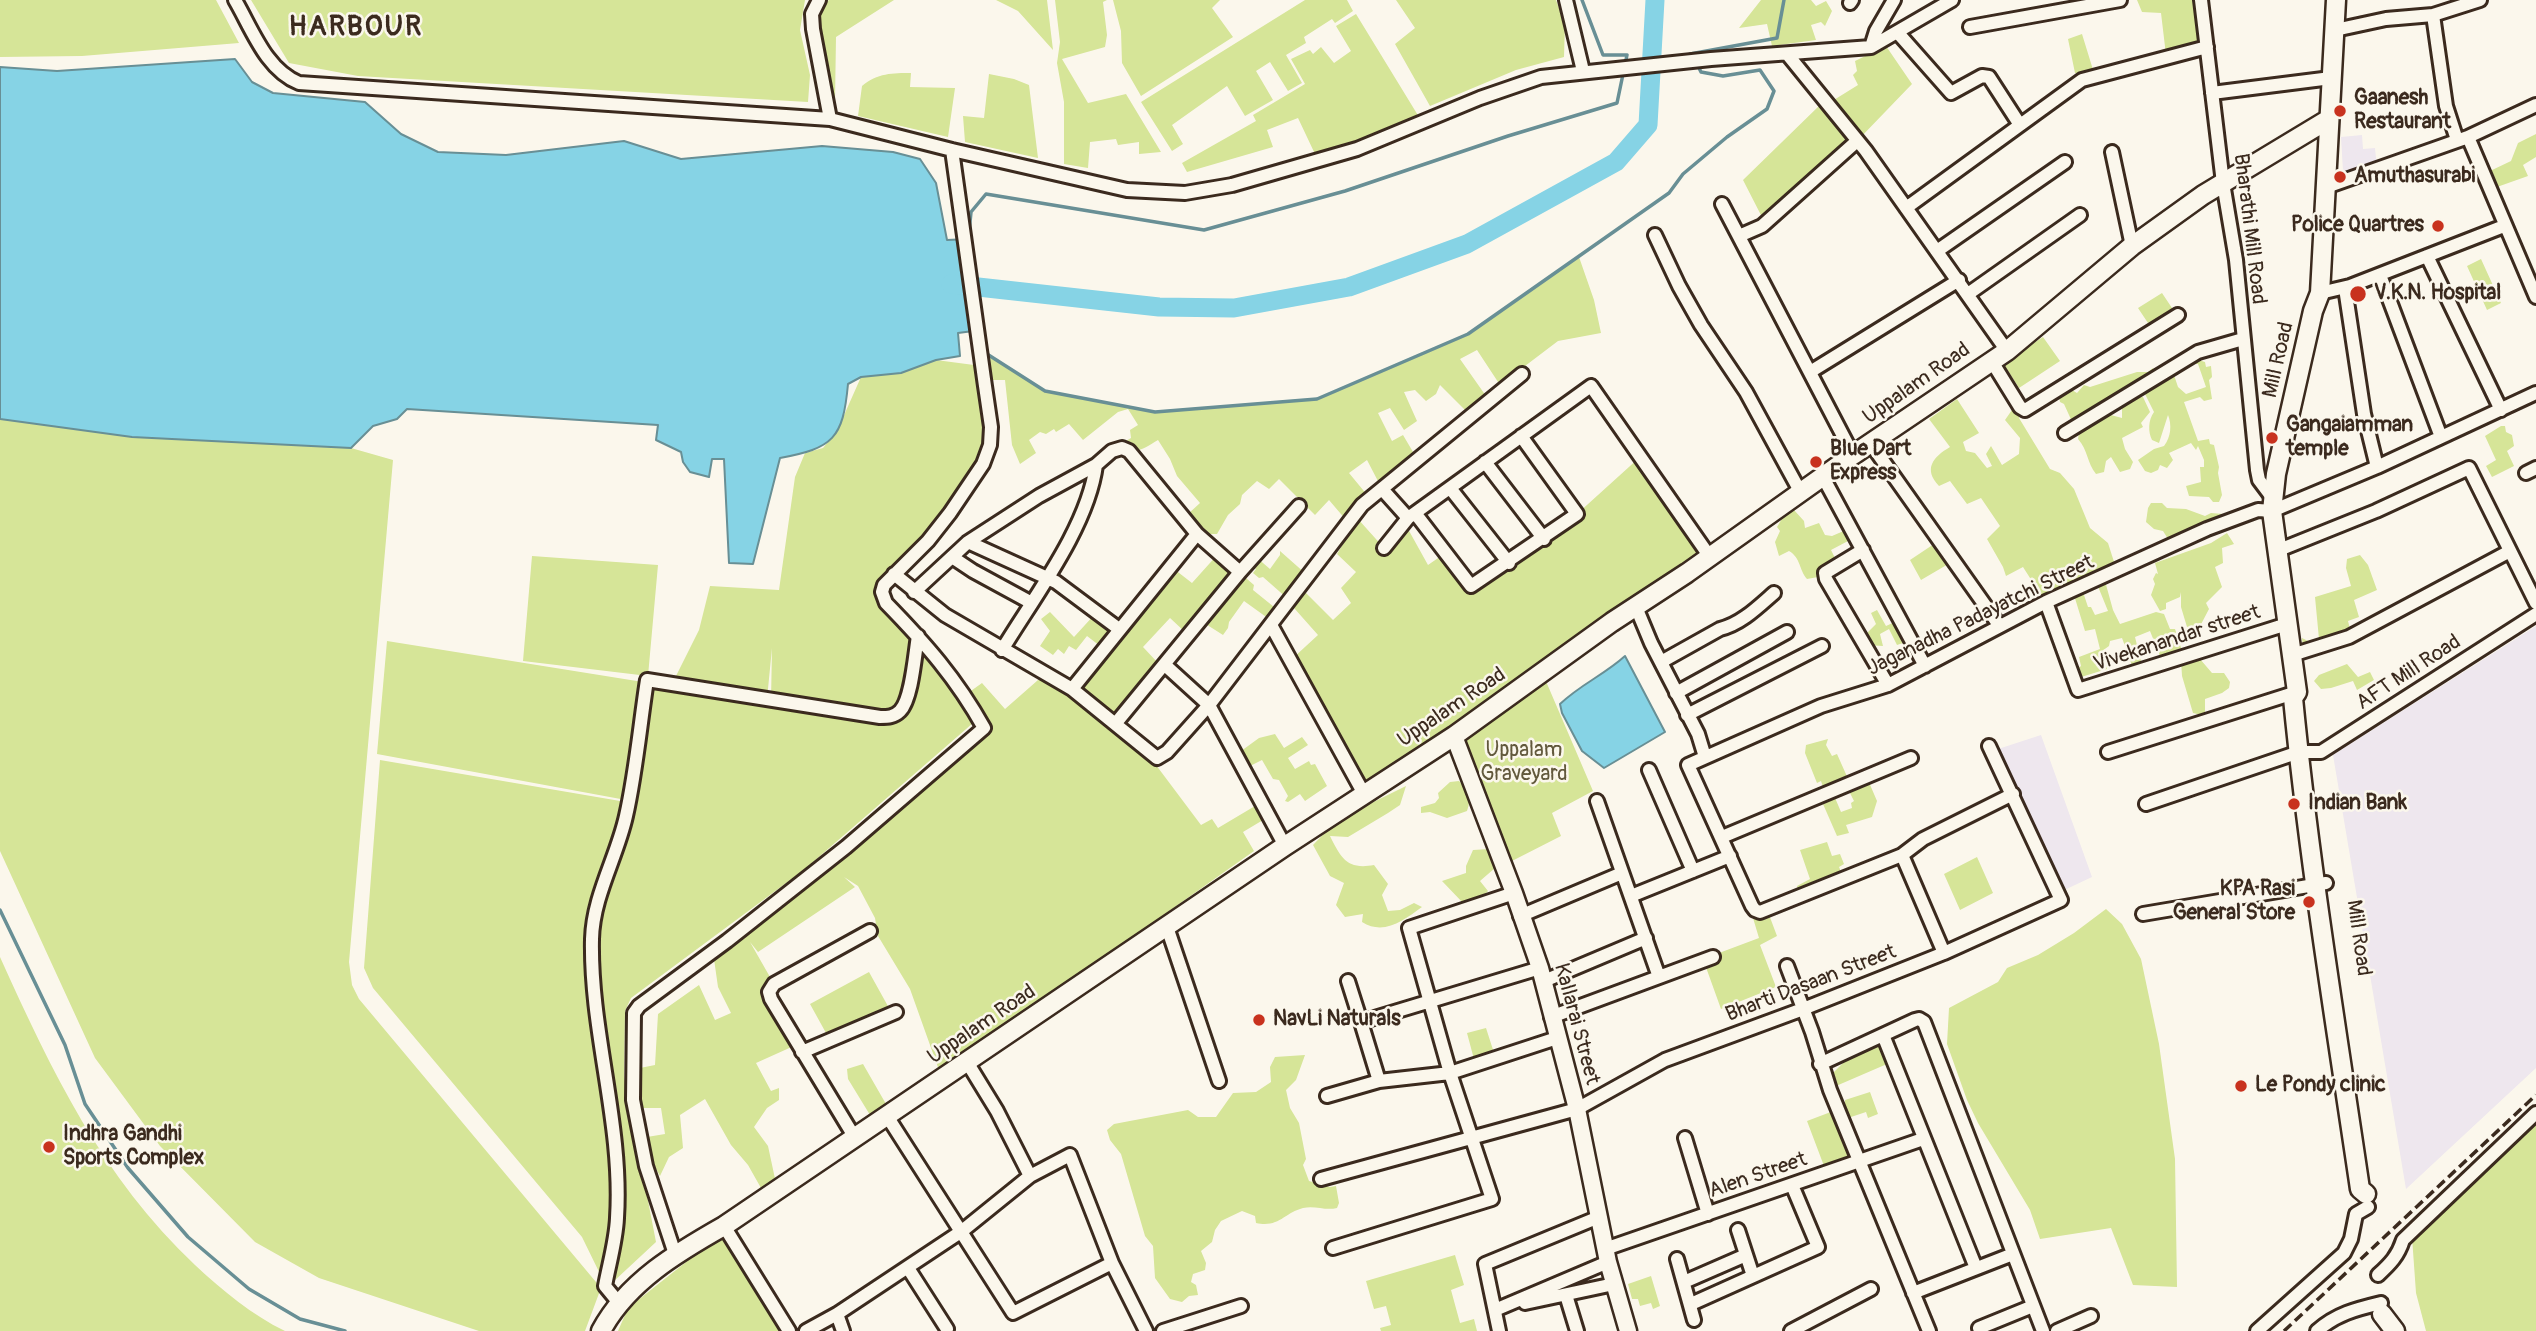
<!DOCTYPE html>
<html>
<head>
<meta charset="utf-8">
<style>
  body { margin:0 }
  canvas { display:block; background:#fbf7ec }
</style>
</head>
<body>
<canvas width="2536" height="1331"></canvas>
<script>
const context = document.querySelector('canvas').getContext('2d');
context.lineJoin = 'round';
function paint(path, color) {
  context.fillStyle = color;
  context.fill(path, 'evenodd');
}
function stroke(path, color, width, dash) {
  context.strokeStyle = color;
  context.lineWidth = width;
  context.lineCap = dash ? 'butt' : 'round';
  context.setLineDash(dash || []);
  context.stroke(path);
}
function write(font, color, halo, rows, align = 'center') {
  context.font = font + ' Pangolin,sans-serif';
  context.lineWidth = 5;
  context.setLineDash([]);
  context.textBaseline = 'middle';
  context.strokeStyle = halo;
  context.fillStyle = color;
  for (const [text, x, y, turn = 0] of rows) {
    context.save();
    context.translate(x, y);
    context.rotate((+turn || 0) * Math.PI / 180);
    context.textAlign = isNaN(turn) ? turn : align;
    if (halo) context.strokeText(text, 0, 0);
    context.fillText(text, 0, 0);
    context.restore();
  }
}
paint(new Path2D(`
  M2362 135 2363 149 2375 148 2377 168 2343 171 2341 137Z
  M2536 626V1068L2406 1189 2333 755Z
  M2041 735 2092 877 2058 893 1992 751Z`), '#eee7ee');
paint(new Path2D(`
  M0 0H216L239 43 82 56 0 57Z
  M251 0H805L800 30 810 75 808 102 358 76 289 63Z
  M829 0H894L836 37 835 101 817 20 825 3Z
  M996 0H1047L1053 50 1018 11Z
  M1055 0H1107L1103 2 1107 35 1105 47 1062 59 1088 103 1126 94 1161 152 1139 154V142L1118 145 1116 139 1090 142 1088 168 1064 164V102L1057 63 1060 42Z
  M1113 0H1220L1212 8 1233 37 1141 96 1122 63 1121 31Z
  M1305 0H1347L1353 11 1335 23 1332 19 1304 37 1306 43 1286 55 1302 83 1288 91 1270 62 1256 71 1273 100 1245 116 1227 86 1172 125 1183 144 1172 151 1141 102Z
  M1396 0H1556L1565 24 1564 57 1516 70 1430 106 1395 44 1415 28Z
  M1761 0H1811L1816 6 1826 1 1832 11 1825 26 1821 22 1811 25 1816 40 1772 46 1767 24 1739 28Z
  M2137 0H2198L2204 44 2166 55 2161 13 2142 12Z
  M1356 14 1419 117 1350 144 1315 154 1298 118 1267 130 1273 147 1187 172 1182 163 1256 121 1253 115 1305 84 1291 59 1310 50 1313 54 1321 47 1334 63 1351 51 1336 26Z
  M2082 34 2094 73H2075L2068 39Z
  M1886 46 1912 84 1859 139 1829 103 1858 85 1853 75 1857 71 1855 61Z
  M911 73 910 87 955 88 948 137 858 116 862 86C877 73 893 73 911 73Z
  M989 74 1014 79 1029 85 1038 158 965 142 963 116 984 118Z
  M1821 104 1857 141 1764 221 1743 180Z
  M2536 134V157L2523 165 2528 176 2497 187 2490 171 2511 161 2518 143Z
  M1579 257 1594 300 1601 333 1558 341 1500 385 1477 350 1460 359 1486 396 1468 413 1440 385 1436 394 1426 401 1415 390 1404 392 1417 421 1404 430 1390 408 1378 413 1392 441 1403 435 1416 457 1380 485 1367 460 1349 473 1368 496 1346 520 1329 500 1315 515 1279 479 1269 489 1257 481 1242 495 1240 504 1228 515 1217 534H1197L1188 514 1200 503 1177 476 1170 459 1158 440C1143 449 1137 455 1119 445L1131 438 1130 430 1138 425 1128 409 1118 412 1083 440 1069 424 1056 432 1054 429 1046 434 1040 432 1029 440 1036 453 1020 464 1012 445 1005 380H991L987 354 1045 391 1155 412 1317 399 1468 334Z
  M2481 259 2501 303 2487 310 2467 266Z
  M2162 293 2176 314 2152 329 2138 308Z
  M2043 337 2060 361 2019 388 2003 363Z
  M2192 358 2205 362 2206 367 2211 366 2212 377 2209 380 2212 399 2204 401 2200 397 2184 402 2198 441 2209 439 2210 444 2214 445 2219 467 2218 473 2222 495 2219 502H2213L2209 497 2189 496 2186 486 2201 482 2200 467H2204V460L2198 446 2196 450 2191 443 2169 453 2173 460 2167 468 2160 465 2158 470 2151 473 2145 471 2138 460 2154 449 2164 446C2171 437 2172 425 2168 415L2159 443 2152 440C2148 432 2148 420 2154 412L2145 394 2144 386 2151 382 2158 384 2160 377ZM2193 364H2198L2206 387 2186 394 2178 387 2174 375 2181 368Z
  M936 360 974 365 990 445 950 513 882 592 918 636 906 702 891 717 771 700 772 648 767 699 675 678 699 630 710 586 779 590 795 477 805 453 823 448 837 431 861 377 884 374Z
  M2153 368 2156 374 2074 426 2064 404 2060 402 2059 396 2067 387 2077 393 2084 385 2090 387 2137 372H2148Z
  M2143 397 2150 412 2141 423 2143 427 2122 438 2125 449 2133 462 2130 469 2120 472 2111 457 2106 461 2104 472 2096 474C2087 463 2088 450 2078 439 2080 424 2095 420 2107 414L2122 418V406L2131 398Z
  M1957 399 1979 433 1963 442 1966 451 1975 453 1987 468 1992 466 1986 454 1991 446 2002 465 2019 454 2020 438 2005 420 2014 407 2021 412 2019 418 2050 469 2060 473 2074 489 2090 528 2108 543 2115 565 2044 600 2023 567 2006 576 2003 567 1987 539 2000 526 1981 498 1967 504 1950 481 1939 486C1923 469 1933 457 1950 447L1929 419Z
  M0 419 121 435 351 448 393 460 349 962 352 985 359 999 601 1288 585 1331H479L319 1278 255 1242 160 1146 95 1058 0 851Z
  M2501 426H2505L2506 432 2512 435 2514 446 2507 451 2514 466 2492 477 2486 466 2496 460 2485 436Z
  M1640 457 1710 557 1542 672 1593 791 1552 813 1561 836 1510 862 1453 733 1364 794 1293 658 1318 635 1294 608 1303 590 1333 620 1351 603 1341 588 1356 572 1337 554 1358 519 1384 548 1408 529 1428 565 1441 556 1471 586 1577 514Z
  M2151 503H2162L2167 508 2186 509 2205 516 2211 513 2223 514V520L2170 542 2163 531 2154 529 2146 522 2148 508Z
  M1794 510 1804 521 1805 528 1819 523 1825 535 1832 536 1846 530 1855 550 1848 541 1831 550 1837 562 1818 577 1807 579C1799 570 1801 558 1789 551L1779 556 1775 542 1780 531 1777 527 1786 512Z
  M2227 533 2234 544 2222 548 2223 563 2215 567 2222 587 2206 603 2209 609 2197 632 2187 627 2181 607V592L2180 597 2166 603V609L2160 611 2151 595 2155 584 2153 579 2156 573 2158 574 2155 563 2211 543Z
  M1934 544 1950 563 1921 580 1910 560Z
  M1280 551 1306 574 1288 599 1263 577 1259 578 1253 573 1256 569 1250 565 1256 557 1270 569 1280 555Z
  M1218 554 1254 585 1253 590 1279 611 1269 619 1244 601 1229 622 1228 628 1223 635 1201 621 1185 632 1170 618 1143 647 1158 663 1116 723 1144 749 1201 825 1212 819 1218 828 1255 806 1263 820 1243 832 1254 851 940 1073 910 989 878 936 875 918 858 886 844 877 855 887 758 952 750 942 774 984 770 992 796 1045 756 1063 771 1091 779 1088V1100L767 1108 754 1127 768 1146 777 1188 767 1192 761 1188 748 1165 731 1145 705 1099 680 1115 683 1148 669 1157 660 1176 649 1156 647 1137 665 1134 661 1108H640L637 1095 640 1068 655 1065 658 1014 699 985 715 1020 731 1013 718 987 713 952 983 729 968 693 982 683 1005 709 1046 673 1072 690 1174 569 1192 583Z
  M2360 555 2368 565 2377 590 2354 600 2359 617 2348 621 2351 633C2339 640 2315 658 2304 659L2302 638 2308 641 2319 639 2315 597 2351 586 2346 568 2347 559Z
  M532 556 658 565 648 676 523 661Z
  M2105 581 2113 610 2120 624 2156 612 2164 614 2170 629H2175L2183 654 2162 661 2150 631 2135 637 2143 669 2134 671 2122 638 2110 641 2109 646 2102 651 2107 669 2078 678 2076 670 2081 666 2079 657 2100 649 2095 629 2085 631 2074 595 2083 592 2088 607H2091L2095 615 2108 611 2097 584Z
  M1877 610 1886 626 1897 621 1901 631 1903 643 1897 645 1889 629 1880 634 1883 646 1867 645 1863 637 1876 624 1871 613Z
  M1050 612 1074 637 1095 614 1119 629 1100 646 1087 636 1076 650 1069 646 1064 654 1058 649 1053 655 1040 646 1050 631 1041 619Z
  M387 641 643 682 626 800 377 754Z
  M918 644 964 703 973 723 805 869 631 998 625 1011 624 1077 656 1242 613 1282 611 1253 616 1204 603 1280 582 1237 373 988 364 968 380 760 626 802 592 934 629 818 651 684 883 720 905 710Z
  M2196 657 2200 659 2212 673H2224L2230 682 2229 688 2222 693 2205 699V713L2202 715 2193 713 2182 676 2181 660Z
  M2347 664 2358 677 2370 672 2374 680 2357 690 2353 681 2331 688 2321 689 2314 681 2319 675Z
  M1275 734 1284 748 1302 737 1308 745 1288 758 1295 769 1309 761 1311 765 1315 764 1327 786 1305 801 1300 794 1288 802 1285 801 1288 796 1279 780 1273 779 1262 760 1244 769 1237 754 1259 738Z
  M1828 739 1826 745 1832 756 1837 754 1849 781 1830 788 1823 787 1821 781 1817 783 1805 753 1806 745Z
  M1868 780 1877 801 1872 817 1846 825 1849 833 1837 836 1823 804 1826 803 1824 798 1833 793 1841 812 1852 808 1851 803 1854 801 1847 787Z
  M1459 781C1468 790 1472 798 1467 811L1447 818 1430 812 1421 813V807L1435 803 1439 798 1438 793 1450 782Z
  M1406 786 1400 805 1388 813 1348 837 1330 836C1341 858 1347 870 1374 865L1388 884 1382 895 1388 911 1400 910 1414 903 1422 907C1404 920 1384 936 1362 922L1363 914 1345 917 1336 905 1344 883 1330 876 1313 845 1337 820Z
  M1827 842 1832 856 1840 854 1844 864 1839 867 1842 874 1800 896 1797 886 1810 879 1800 850Z
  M1489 849 1495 868 1480 881 1488 891 1478 901 1464 904 1442 881 1466 873V866L1473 850Z
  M1977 857 1993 893 1960 910 1944 874Z
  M2106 909 2122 924 2141 959 2159 1044 2175 1159 2177 1287 2133 1285 2111 1228 2040 1239 2030 1210 1978 1123 1967 1100 1947 1044 1949 1008 1998 982 2007 968 2038 955 2074 933Z
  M1768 912 1777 936 1760 945 1776 987 1721 1009 1703 959 1759 938 1753 918Z
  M0 957C52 1072 102 1177 195 1265 223 1291 252 1315 285 1331H0Z
  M869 972 889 1008 826 1033 810 1004Z
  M1486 1028 1495 1056 1475 1063 1467 1033Z
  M1878 1042 1887 1064 1836 1086 1831 1075 1852 1054Z
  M1305 1055 1296 1080 1286 1090 1290 1108 1299 1123 1306 1159 1303 1165 1309 1181 1330 1187 1336 1186 1339 1203 1337 1208C1325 1211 1315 1205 1303 1208 1284 1213 1279 1228 1256 1223L1255 1216 1242 1211 1221 1221 1215 1230 1212 1242 1201 1251 1206 1263 1205 1270 1193 1274 1191 1282 1196 1285 1198 1295 1189 1296 1182 1302 1170 1299 1155 1278 1153 1246 1145 1236 1121 1154 1110 1140 1107 1130 1114 1124 1188 1110 1198 1117H1216L1233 1093 1256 1092 1271 1082 1270 1067 1275 1057Z
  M863 1064 886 1104 870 1115 848 1079 847 1069Z
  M1870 1092 1878 1114 1868 1118 1866 1112 1845 1119 1840 1107 1845 1106V1100Z
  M1836 1110 1853 1155 1824 1166 1807 1121Z
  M2536 1121V1331H2426L2416 1293 2412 1237Z
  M724 1232 788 1331H618L628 1308Z
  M1455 1255 1464 1285 1451 1290 1460 1323 1474 1319 1477 1331H1381L1380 1328 1391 1325 1386 1306 1374 1309 1366 1281Z
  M1651 1276 1660 1306 1653 1309 1651 1303 1640 1306 1638 1299H1632L1628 1284Z`), '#d6e598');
const water = new Path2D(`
  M235 59 252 82 273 93 365 102 401 134 438 152 506 155 624 141 681 159 822 146 893 152 920 159 936 183 947 240 968 239 981 330 958 333 960 356 936 360 901 373 861 377 848 384C843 439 833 448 780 458L753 564 729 563 724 459H712L709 477 690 472 683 462 681 452 656 440 658 425 407 409 397 419 373 426 351 448 132 437 0 419V67L57 71Z
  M1625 656 1665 732 1604 768 1582 751 1562 713 1560 704C1581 684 1604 675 1625 656Z`);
paint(water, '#86d3e5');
stroke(water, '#688f95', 2);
stroke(new Path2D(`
  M1693 57 1690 54 1777 38 1784 0
  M969 232 971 212 986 194 1204 230 1345 191 1508 136 1617 103 1627 55H1603L1582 0
  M986 347 987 354 1045 391 1155 412 1317 399 1468 334 1669 193 1683 174 1727 137 1767 109 1774 91 1760 70 1723 76 1701 72 1697 64
  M0 910 65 1045 85 1104 128 1168 188 1237 249 1289 300 1319 345 1331`), '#688f95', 3.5);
stroke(new Path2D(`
  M951 284 1159 307 1234 308 1349 287 1467 244 1616 162 1648 125 1655 0`), '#86d3e5', 19);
const minor = new Path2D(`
  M235 0C252 29 266 70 299 83L830 119 952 150 1127 190 1185 193 1232 185 1357 149 1480 98 1541 77 1711 59 1871 47 1952 0
  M819 0 812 14 813 29 830 119
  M1566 0 1583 71
  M2201 0 2223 183 2236 260 2257 470 2259 480 2274 500
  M1850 3 1852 0
  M2433 15 2446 106 2457 140
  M1970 27 2120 0
  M2335 30 2386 19 2433 15 2480 0
  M1898 33 1951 93 1982 76 1989 77 2020 125
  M1871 47 1876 31 1894 0
  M1788 55 1866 151 2007 351
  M2212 93 2331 78
  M2468 137 2536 297
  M2112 152 2132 246
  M2326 187 2468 137 2536 105
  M1722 204 1853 455
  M1906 208 2082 80 2207 47
  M1655 235 1679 286 1701 325 1746 392 1801 493
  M1739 236 1762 226 1857 141
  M1937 251 2065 162
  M2427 256 2501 410
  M2380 275 2441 437
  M2345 288 2364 414 2377 467
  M2320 293 2350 286 2504 226
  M1968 294 2080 215
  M1991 360 2020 407 2025 410 2178 315
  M1810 372 1959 280
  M2065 433 2198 352 2243 339
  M1871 444 1999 625
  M1485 462 1544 539
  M2526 473 2536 468
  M1823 477 1925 666
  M1450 488 1509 563
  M1382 489 1408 518
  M1415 513 1471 586 1577 514 1521 436
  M968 542 1056 582 1119 629
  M1384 548 1408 518 1591 386 1710 557
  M1863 550 1825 573 1826 579 1888 685
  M2279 550 2376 511 2469 468 2536 603
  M952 557 973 571 1030 602
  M894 574 945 615 1072 689 1157 758 1167 752 1209 705 1362 505 1522 374
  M914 592 968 542 1039 496 1096 465 1112 451 1122 448 1129 451 1197 534 1240 572
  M2046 602 2078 690 2287 624
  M1636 607 1651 643 1698 734 1705 757
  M1271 625 1364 794
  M1002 650C1034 597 1088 527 1096 465
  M2292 655 2349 637 2510 551
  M1661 662 1720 629C1741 624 1758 607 1774 593
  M1165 665 1209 705 1285 846
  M1072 689 1197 534
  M1676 693 1787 632
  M1687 715 1822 646
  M1116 723 1240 572 1299 506
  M2108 752 2297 692
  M1649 770 1693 871
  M2013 794 1923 839 1902 855 1760 912 1755 910 1752 906 1688 765 1821 706 1888 685 2046 602 2207 529 2258 510 2272 511 2377 467 2536 393
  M1597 801 1659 977
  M2146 804 2299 752H2321L2536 614
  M1722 837 1911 758
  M1902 855 1944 953
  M1631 896 1730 856
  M2143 914 2326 883
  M1520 916 1622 873
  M1167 927 1219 1081
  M1787 966 1812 1032 1830 1090 1929 1331
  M1348 981 1361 1022 1540 968
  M1544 981 1646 938
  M1551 1017 1713 957
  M1361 1022 1379 1081
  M1883 1035 1976 1268
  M802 1052 896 1012
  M967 1062 997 1111 1030 1176
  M1820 1064 1915 1020 1919 1019 1924 1022 2043 1331
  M1327 1096 1379 1081 1450 1073 1557 1038
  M887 1116 1013 1313 1112 1263
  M855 1138 771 999 769 992 774 984 870 931
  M1685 1138 1708 1214
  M1321 1179 1577 1109 1665 1060 1803 1009 1944 953 2061 900 1989 746
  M724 1226 789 1331
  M1738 1230 1753 1276
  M1333 1248 1492 1199 1450 1073 1409 928 1514 893
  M1605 1249 1923 1139
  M675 1254 646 1166 633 1100 634 1013 639 1006 727 941 846 847 984 728C956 678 926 644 886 603L882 592 884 585 928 541 950 513 983 464 990 445 991 427 985 386 952 150
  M1677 1259 1694 1320
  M908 1268 947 1329
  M2378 1275C2390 1264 2398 1256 2403 1240L2536 1113
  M1684 1282 1746 1255
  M1913 1293 2013 1254
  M1566 1295 1577 1331
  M619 1303 605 1286C609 1264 616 1241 617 1218 623 1124 590 1032 592 939 593 896 617 857 626 816 636 772 640 725 647 680L880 717C888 717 894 717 900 711 912 699 915 653 918 636
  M1525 1303 1614 1284
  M1691 1304 1818 1247 1792 1185
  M1495 1310 1608 1262
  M837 1314 843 1331
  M1979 1328 2033 1306
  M806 1331 837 1314 962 1231 1030 1176 1070 1155 1112 1263 1146 1331
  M1163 1331 1241 1306
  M1499 1331 1485 1264 1599 1217
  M1791 1331 1871 1289
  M2057 1331 2091 1316
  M2257 1331 2344 1253 2351 1239 2356 1214 2368 1207
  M2317 1331C2336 1314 2356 1309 2381 1303`);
const tertiary = new Path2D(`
  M1454 736 1514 893 1540 968 1577 1109 1608 1262 1628 1331`);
const secondary = new Path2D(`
  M2336 0 2320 293 2313 311 2276 474 2272 511 2297 692 2293 698C2309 862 2336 1026 2360 1189L2366 1194
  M2382 1314 2395 1331
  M601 1331C627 1282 678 1252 724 1226L1285 846 1454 736 1612 622 1687 573 1853 455 2007 351 2132 246 2203 195 2329 119`);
stroke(minor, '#3b2a1e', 18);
stroke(tertiary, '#3b2a1e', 21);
stroke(secondary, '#3b2a1e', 23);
stroke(minor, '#fbf7ec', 12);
stroke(tertiary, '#fbf7ec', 16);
stroke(secondary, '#fbf7ec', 18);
stroke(new Path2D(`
  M2284 1331 2536 1095`), '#3b2a1e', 3.5, [10, 5]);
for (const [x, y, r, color] of [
  [2340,111,7,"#c8321e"],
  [2340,177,7,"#c8321e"],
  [2438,226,7,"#c8321e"],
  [2358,294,9,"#c8321e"],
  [2272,438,7,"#c8321e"],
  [1816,462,7,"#c8321e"],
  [2294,804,7,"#c8321e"],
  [2309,902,7,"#c8321e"],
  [1259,1020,7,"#c8321e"],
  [2241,1086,7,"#c8321e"],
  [49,1147,7,"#c8321e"]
]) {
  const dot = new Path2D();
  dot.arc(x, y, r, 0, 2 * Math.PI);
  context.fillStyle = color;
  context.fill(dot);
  stroke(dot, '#fbf7ec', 2.5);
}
write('bold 21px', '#3b2a1e', '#fbf7ec', [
  ["Gaanesh",2354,99],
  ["Restaurant",2354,123],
  ["Amuthasurabi",2354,177],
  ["Police Quartres",2424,226,"right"],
  ["V.K.N. Hospital",2374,294],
  ["Gangaiamman",2286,426],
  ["temple",2286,450],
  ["Blue Dart",1830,450],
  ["Express",1830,474],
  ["Indian Bank",2308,804],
  ["KPA Rasi",2295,890,"right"],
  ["General Store",2295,914,"right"],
  ["NavLi Naturals",1273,1020],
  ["Le Pondy clinic",2255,1086],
  ["Indhra Gandhi",63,1135],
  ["Sports Complex",63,1159]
], 'left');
write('21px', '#3b2a1e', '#fbf7ec', [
  ["Bharathi Mill Road",2249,229,83],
  ["Mill Road",2279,360,-77],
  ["Uppalam Road",1917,384,-35],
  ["Jaganadha Padayatchi Street",1981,616,-26],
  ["Vivekanandar street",2177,639,-18],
  ["AFT Mill Road",2409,673,-33],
  ["Uppalam Road",1452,708,-34],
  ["Mill Road",2358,938,82],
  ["Bharti Dasaan Street",1811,984,-21],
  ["Kallarai Street",1576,1024,75],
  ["Uppalam Road",982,1025,-34],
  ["Alen Street",1758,1176,-19]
]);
write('21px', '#62593c', '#fbf7ec', [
  ["Uppalam",1524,751],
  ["Graveyard",1524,775]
]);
context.letterSpacing = '2px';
write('bold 28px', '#3b2a1e', '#fbf7ec', [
  ["HARBOUR",356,28]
]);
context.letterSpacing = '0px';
</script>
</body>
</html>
